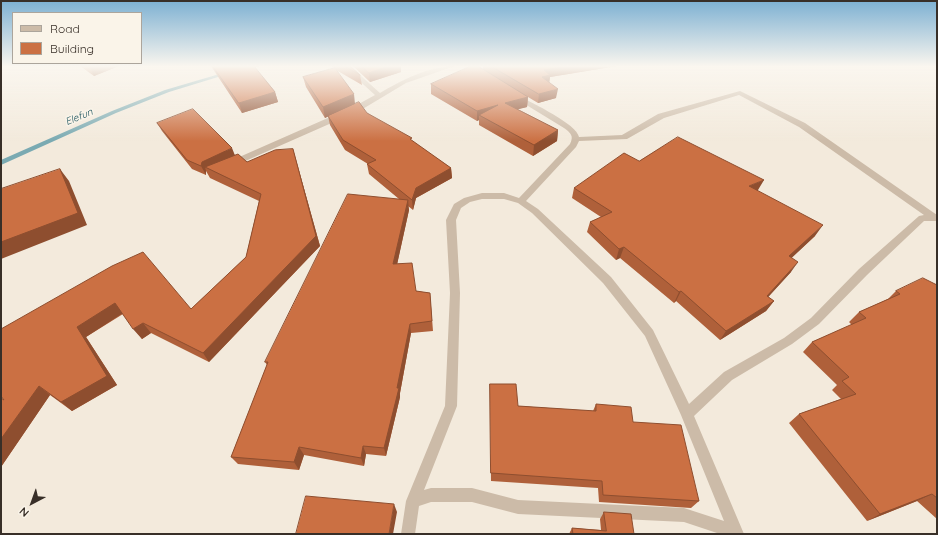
<!DOCTYPE html>
<html>
<head>
<meta charset="utf-8">
<style>
  body { margin:0 }
  #map { position:relative; width:938px; height:535px; overflow:hidden; background:#f3eadc; font-family:Quicksand,sans-serif }
  canvas { display:block }
  .frame { position:absolute; inset:0; border:2px solid #382f28; pointer-events:none }
  .legend { position:absolute; left:12px; top:12px; width:130px; height:52px; box-sizing:border-box; background:#faf4e9; border:1px solid #aca59c; margin:0; padding:5px 7px; list-style:none; font-size:12px; color:#382f28 }
  .legend li { display:flex; align-items:center; gap:8px; height:20px }
  .legend b { width:20px; border:1px solid #aca59c }
  .north { position:absolute; left:12px; top:483px; width:40px; height:40px; -webkit-text-stroke:3px #faf4e9; paint-order:stroke; rotate:221deg; font-size:11px; font-weight:700; line-height:16px; text-align:center; color:#382f28 }
  .north::after { content:''; display:block; margin:auto; width:14px; height:18px; background:#382f28; clip-path:polygon(50% 0,100% 100%,50% 72%,0 100%) }
</style>
</head>
<body>
<div id="map">
<canvas width="938" height="535"></canvas>
<div class="frame"></div>
<ul class="legend">
<li><b style="height:5px;background:#ccbba8"></b>Road</li>
<li><b style="height:11px;background:#cb7043"></b>Building</li>
</ul>
<div class="north">N</div>
</div>
<script>
const context = document.querySelector('canvas').getContext('2d');
context.lineJoin = 'round';
function paint(path, color) {
  context.fillStyle = color;
  context.fill(path, 'evenodd');
}
function stroke(path, color, width, dash) {
  context.strokeStyle = color;
  context.lineWidth = width;
  context.lineCap = dash ? 'butt' : 'round';
  context.setLineDash(dash || []);
  context.stroke(path);
}
function write(font, color, halo, rows, align = 'center') {
  context.font = font + ' Quicksand,sans-serif';
  context.lineWidth = 3;
  context.setLineDash([]);
  context.textBaseline = 'middle';
  context.strokeStyle = halo;
  context.fillStyle = color;
  for (const [text, x, y, turn = 0] of rows) {
    context.save();
    context.translate(x, y);
    context.rotate((+turn || 0) * Math.PI / 180);
    context.textAlign = isNaN(turn) ? turn : align;
    if (halo) context.strokeText(text, 0, 0);
    context.fillText(text, 0, 0);
    context.restore();
  }
}
paint(new Path2D(`
  M249 66H260L242 72 239 70Z
  M226 72 231 73 169 92 116 113 1 165V160L112 111 165 90Z`), '#7aaab2');
paint(new Path2D(`
  M343 66H350L380 93C402 80 429 66 455 66L406 83 361 110 234 166H228V162L355 106 375 95Z
  M740 91 805 123 937 215V221H924L867 275 819 324 792 344 732 380 694 416 744 534H720L684 522 518 514 472 502H431L419 506 415 534H401L406 501 445 406 450 293 446 220 454 204 464 198 482 193H504L519 198 570 144C574 136 571 133 564 128L515 98V96H519C532 103 577 124 579 137L622 135 658 114ZM739 95 799 127 924 215 919 216 859 269 811 318 784 338 724 372 689 404 653 330 611 277 538 209 526 201 576 147 579 141 627 139 664 118ZM482 199H504L518 203 532 213 603 283 645 336 681 415 724 521 684 508 518 500 472 488H431L424 490 457 406 460 293 456 220 461 208 470 202Z`), '#ccbba8');
paint(new Path2D(`
  M80 66H119L94 76Z
  M211 66H254L275 92 278 102 242 113Z
  M331 66H350L360 75 362 85 336 70 355 104 367 113 412 141 451 168 452 178 416 198 413 210 408 206 409 210 397 264 416 291 430 293 433 331 411 333 400 393V397L386 456 366 454 364 466 304 455 299 470 238 464 231 457 267 365 265 362 399 199 369 174 367 164H368L345 150 330 125 328 116 325 118 306 87 303 77 334 68Z
  M353 66H401V72L370 82Z
  M483 66H617L550 77 549 83 556 98 538 103 528 97 527 107 517 109 558 130 557 141 533 156 479 125V120L477 121 431 94V84L483 70Z
  M157 123 235 155 247 162 293 149 320 246 209 362 151 333 142 339 123 314 86 337 117 385 72 411 50 395 1 467V398L4 400 112 266 191 309 246 257 259 201 210 178 206 171V175L192 169 162 131Z
  M639 161 758 190 757 191 815 236 791 258V272L768 297 774 301 766 311 720 340 676 301 674 303 620 258 616 260 587 232 590 222 601 217 572 198 574 188Z
  M937 285V519L917 501 867 521 789 423 799 414 841 399 832 390 837 385 803 352 812 342 852 325 849 322 859 312 888 299 896 291Z
  M490 384 518 406 593 411 596 404 633 422 699 501 691 508 599 502 598 488 491 481 490 393Z
  M604 512 634 534H569L572 528 601 530 600 519Z`), '#af603a');
paint(new Path2D(`
  M89 66H119L94 76Z
  M388 66H401V72L370 82 369 73Z
  M566 66H617L550 77 549 84 543 77 544 70Z
  M558 89 556 98 538 103 539 94Z
  M275 92 278 102 242 113 239 103Z
  M354 94 355 104 325 118 323 107Z
  M528 97 527 107 504 113 505 103Z
  M498 105 479 115V120L477 121V111Z
  M558 130 557 141 533 156 534 145Z
  M232 148 236 158 205 167 206 171V175L201 166 202 162Z
  M293 149 320 246 209 362 203 353 316 236Z
  M451 168 452 178 416 198 413 210 412 200 416 188Z
  M60 169 69 181 87 225 1 259V242Z
  M764 180 758 190 743 197 749 186Z
  M408 200 409 210 395 274 393 264Z
  M823 225 815 236 782 267 789 256Z
  M624 247 620 258 616 260 619 249Z
  M798 262 791 272 760 306 767 296Z
  M681 291 676 301 674 303 679 292Z
  M774 301 766 311 720 340 726 331Z
  M115 303 123 313 86 337 117 385 72 411 61 402 77 327Z
  M143 323 151 333 142 339 133 329Z
  M410 324 411 333 400 393V397L386 456 384 448Z
  M39 386 50 395 1 467V439Z
  M363 446 366 454 364 466 361 458Z
  M299 447 304 455 299 470 294 462Z
  M932 494 917 501 867 521 880 514Z
  M394 504 397 512 393 534H389Z`), '#8e4e2f');
const building = new Path2D(`
  M213 66H254L275 92 239 103Z
  M345 66H350L360 75Z
  M362 66H388L369 73Z
  M471 66H478L528 97 505 103 558 130 534 145 479 115 498 105 477 111 431 84Z
  M491 66H566L544 70 550 75 542 77 558 89 539 94Z
  M335 68 354 94 323 107 303 77Z
  M359 102 367 113 412 138 410 139 451 168 416 188 412 200 367 164 376 160 343 140 328 116Z
  M193 109 232 148 202 162 201 166 187 160 157 123Z
  M678 137 764 180 749 186 823 225 789 256 798 262 767 296 774 301 726 331 681 291 679 292 624 247 619 249 590 222 612 212 574 188 624 153 639 161Z
  M293 149 316 236 203 353 143 323 133 329 115 303 77 327 107 376 61 402 39 386 1 439V398L4 400 1 396V329L112 266 143 252 191 309 246 257 261 194 205 167 238 154 247 162 275 150Z
  M60 169 78 213 1 242V189Z
  M348 194 408 200 393 264 412 263 416 291 430 293 432 321 410 324 397 388H399L384 448 363 446 361 458 299 447 294 462 231 457 268 362H265Z
  M923 278 937 285V498L932 494 880 514 799 414 856 394 842 381 849 377 812 342 866 318 859 312 900 294 896 291Z
  M490 384H516L518 406 596 411V404L631 407 633 422 681 425 699 501 603 495 602 481 491 473Z
  M306 496 394 504 389 534H296Z
  M604 512 631 514 634 534H573L572 528 606 531Z`);
paint(building, '#cb7043');
stroke(building, '#8e4e2f', 1);
const sky = context.createLinearGradient(0, 0, 0, 141);
sky.addColorStop(0, '#7cb0d2');
sky.addColorStop(0.47, '#faf6ef');
sky.addColorStop(1, '#faf6ef00');
context.fillStyle = sky;
context.fillRect(0, 0, 938, 141);
write('italic 10px', '#1c525c', '#faf4e9', [
  ["Elefun",79,117,-23]
]);
</script>
</body>
</html>
